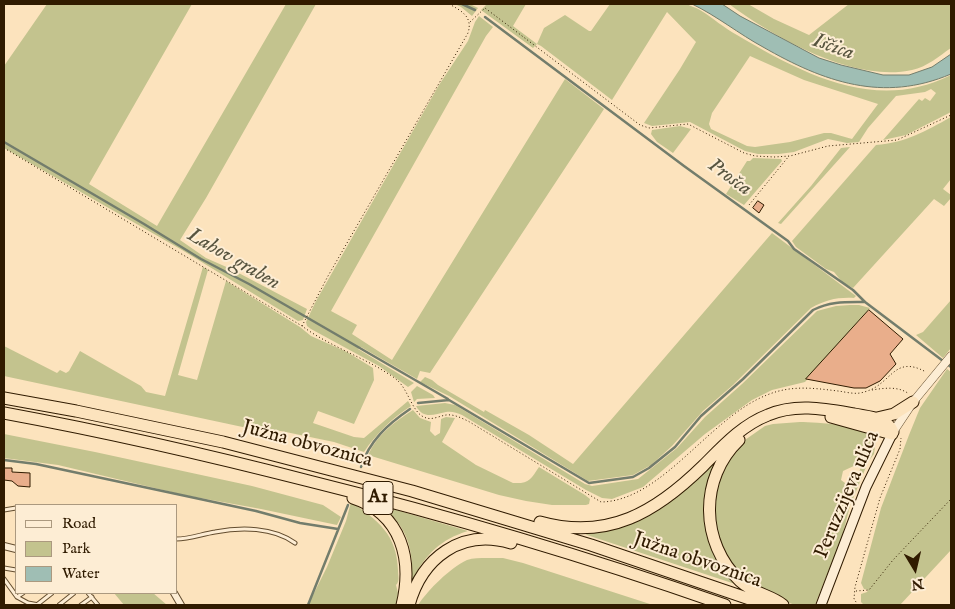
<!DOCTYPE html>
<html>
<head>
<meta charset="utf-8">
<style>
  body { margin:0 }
  #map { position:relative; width:955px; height:609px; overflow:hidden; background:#fce3bd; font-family:"IM FELL English",serif }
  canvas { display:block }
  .frame { position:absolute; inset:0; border:5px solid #301b00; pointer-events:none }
  .legend { position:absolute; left:15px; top:504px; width:162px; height:90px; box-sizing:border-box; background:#fdedd4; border:1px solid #ab997f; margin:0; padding:6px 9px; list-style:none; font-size:15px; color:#301b00 }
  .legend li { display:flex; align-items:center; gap:10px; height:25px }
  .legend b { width:25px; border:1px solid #ab997f }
  .north { position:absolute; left:890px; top:544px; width:50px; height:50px; -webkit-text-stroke:4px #fdedd4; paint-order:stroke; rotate:171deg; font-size:14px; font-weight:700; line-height:20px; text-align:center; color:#301b00 }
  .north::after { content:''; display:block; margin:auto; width:18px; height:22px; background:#301b00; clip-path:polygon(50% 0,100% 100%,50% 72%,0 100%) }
</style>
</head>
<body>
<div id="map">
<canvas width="955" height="609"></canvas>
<div class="frame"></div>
<ul class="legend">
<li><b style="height:6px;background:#fdedd4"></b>Road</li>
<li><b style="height:14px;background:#c3c38e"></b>Park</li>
<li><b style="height:14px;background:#9fbeb4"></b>Water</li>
</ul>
<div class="north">N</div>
</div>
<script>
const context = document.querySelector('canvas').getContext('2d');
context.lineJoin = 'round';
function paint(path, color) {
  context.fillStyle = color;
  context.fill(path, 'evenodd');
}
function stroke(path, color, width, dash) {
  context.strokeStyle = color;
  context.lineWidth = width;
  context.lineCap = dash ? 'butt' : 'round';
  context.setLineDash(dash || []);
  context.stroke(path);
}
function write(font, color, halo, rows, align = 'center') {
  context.font = font + ' "IM FELL English",serif';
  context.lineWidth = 4;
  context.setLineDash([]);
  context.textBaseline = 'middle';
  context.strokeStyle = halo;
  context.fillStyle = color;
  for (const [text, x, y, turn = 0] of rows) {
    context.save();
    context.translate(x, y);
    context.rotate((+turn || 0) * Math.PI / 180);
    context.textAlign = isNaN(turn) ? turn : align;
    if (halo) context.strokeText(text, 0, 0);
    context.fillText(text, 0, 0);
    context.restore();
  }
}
paint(new Path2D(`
  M47 4H192L89 184 157 226 286 4H316L206 198 180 240 206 258 231 269 307 309 303 320 298 321 182 250 4 148V66Z
  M455 4H470L478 8 472 16 461 7Z
  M487 4H526L513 26 537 44 544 28 565 15 589 31H591L610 4H686C690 6 695 7 700 10 713 18 724 28 737 35 803 74 876 113 951 75V112L906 135 883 140 919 99 922 101 925 98 930 101 936 93 931 89 925 92 896 96 868 128 859 142 847 143 828 139 794 152 779 154H758L745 151 690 122 652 126 644 123 680 69 696 42 667 12 612 100 541 46 537 44 533 48 481 10ZM750 56 804 80 878 104 852 139 831 133H824L790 142 755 147 747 146 711 129 709 124 712 113Z
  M729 4H748L774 19 809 35 849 4H951V48C939 56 927 67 912 70 854 83 775 38 729 4Z
  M479 16 493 27 486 36 331 311 357 325 352 334 392 360 565 79 604 109 430 373 420 371 417 379 361 347 358 349 414 383 408 387 379 366 311 329 307 326 306 322 316 301 439 85 468 41 475 22Z
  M951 117V179L943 189 951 195V198L944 206 934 199 853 288 843 283 834 272 826 269 796 247 792 241 876 145C905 143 926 131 951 117Z
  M680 126 691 129 673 153 657 142 651 134 652 130Z
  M850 147 781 224 778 223 811 186 841 148Z
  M753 158 781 159 782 161 744 205 726 194 747 161H750Z
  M772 233 856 296 854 298C838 297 825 300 811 308L733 385 703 411 672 446 651 465 633 475 588 481 449 396 420 382 425 377 432 380 438 385 484 412 485 410 529 435 573 464Z
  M203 267 208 270 178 375 197 380 226 281 300 327 311 336 347 352 373 368 374 380 354 424 318 411 313 423 354 437 364 438 408 401 411 406C392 418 376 434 364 452L334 442 281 431 252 429 4 376V346L57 373 60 370 66 373 69 371 80 351 141 386 146 392 165 396Z
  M951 300V348L943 358 916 335 923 332Z
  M850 305H859L870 308 805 382 772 390 752 400 705 434 643 487 612 499 602 498 586 490 462 415C457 413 452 411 446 412 434 414 424 420 416 406L445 403 455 405 585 484 592 486 638 479 677 448 705 417 742 384 817 311 836 306Z
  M947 369 951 372V550L900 605H864L861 602V594L867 592 868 590 864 589 861 583 881 508 909 435 920 408Z
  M417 386 433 395 435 398 417 399 414 402 411 392Z
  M413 410 420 418 431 422 430 431 435 436 440 433 441 419 446 417 455 418 442 442 476 465 513 483C529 484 531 479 539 467L585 495 590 499 589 504 586 505H552L526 501 499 495 368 455C378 434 394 422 413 410Z
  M800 422C816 422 869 425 876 440L874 454 868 462 858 464 843 471 841 480 849 486 859 472 861 467H866L850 506 842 537 815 605H795L774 597 745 579 723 552 713 512 719 475 742 442 765 426 773 424Z
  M4 434 95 452 252 486 323 505 341 517 337 525 261 509 184 495 58 465 4 458Z
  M719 455 706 512 736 583 735 584 587 535 585 533 616 526Z
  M351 502C378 520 397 535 398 570 398 576 400 581 396 585L398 593 396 605H308L327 567 346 521Z
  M389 508 468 531C441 539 425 555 413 579H412C413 550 408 531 388 511Z
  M487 558H503L523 563 653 605H418C429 589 449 569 467 560 473 558 480 558 487 558Z
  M114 593H153L167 605H124Z`), '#c3c38e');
const water = new Path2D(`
  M692 4H722L740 16 819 58 841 65 883 75H909L932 67 951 54V74C883 103 824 82 763 47 739 34 717 16 692 4Z`);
paint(water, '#9fbeb4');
stroke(water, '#737d6c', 1);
stroke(new Path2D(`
  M462 4 475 10
  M485 17 684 166 788 241 794 249 853 290 865 302 951 367
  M4 142 144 224 201 259 249 284 448 399
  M418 403 449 400 589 483 633 477 649 468 675 447 701 416 743 379 813 310C830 301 846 302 865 302
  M4 460 36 464 256 511 300 523 338 529
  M361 467C369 441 388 424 410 409
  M308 605 348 505`), '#737d6c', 2.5);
const building = new Path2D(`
  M758 201 764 205 759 213 753 208Z
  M869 310 903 339 890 354 896 364 880 381 866 388H854L806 379Z
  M4 468H12V472L30 473V487L18 486 12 481 4 480Z`);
paint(building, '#e9ae8b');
stroke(building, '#301b00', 1);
const service = new Path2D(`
  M4 510 16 508
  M176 539C190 539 202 534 215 532 241 527 273 527 295 543
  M4 568 16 570
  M4 579 17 597 28 603 39 605
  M88 593 98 605
  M17 597 23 593
  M38 604 52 593
  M59 605 74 593
  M81 605 92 597`);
const minor = new Path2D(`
  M4 546 16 549
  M174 593 181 605`);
const tertiary = new Path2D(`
  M893 432 913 402 951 356`);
const secondary = new Path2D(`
  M821 605 866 487 893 432`);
const motorway = new Path2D(`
  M4 398 76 411 223 442 412 491 591 545 767 605
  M4 413C107 432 208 455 309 481 450 516 588 557 725 605
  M831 417 892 434
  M877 418 894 414 913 402
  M739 440C699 478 700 543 740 581 754 594 771 595 783 605
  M353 498C402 514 413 560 402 605
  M540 522C608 541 656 512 703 466 723 446 742 425 768 415 796 403 825 409 854 414 868 417 887 417 893 432
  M409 605C422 558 461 528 511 543`);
stroke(service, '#634d2f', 5);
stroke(minor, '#634d2f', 8);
stroke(tertiary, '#634d2f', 9);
stroke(secondary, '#301b00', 11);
stroke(motorway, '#301b00', 13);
stroke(new Path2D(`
  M470 22 485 8 640 125 649 128 688 124 744 153 755 156 774 157 790 156 828 146 897 140 951 115
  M4 148 302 326C325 343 354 354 379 368 385 372 393 376 398 381 408 390 413 413 424 417 431 421 439 416 446 415 454 414 461 418 468 421L601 502C662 501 710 417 767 395 791 385 813 388 838 391 846 392 856 395 864 392 892 385 893 354 926 372
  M749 205 789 156
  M302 326 328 276 468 33C473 17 462 11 449 4
  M872 390C884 388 899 386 909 394
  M856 591 869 590 893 560 951 499
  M858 605 854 599 855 587 880 498 900 449 901 438`), '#301b00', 1, [1, 2.5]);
stroke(service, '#fdedd4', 3);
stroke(minor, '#fdedd4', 6);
stroke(tertiary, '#fdedd4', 8);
stroke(secondary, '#fdedd4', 9);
stroke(motorway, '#fce3bd', 11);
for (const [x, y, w] of [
  [378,498,30]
]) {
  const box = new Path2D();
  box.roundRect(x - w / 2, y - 16.5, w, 33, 4);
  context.fillStyle = '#fdedd4';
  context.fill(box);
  stroke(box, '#301b00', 1);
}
write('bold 19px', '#301b00', null, [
  ["A1",378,498]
]);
write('20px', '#301b00', '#fdedd4', [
  ["Južna obvoznica",307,445,15],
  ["Peruzzijeva ulica",848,495,-67],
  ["Južna obvoznica",697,561,19]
]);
write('italic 21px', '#57543f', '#fdedd4', [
  ["Iščica",833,48,20],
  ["Prošca",729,178,36],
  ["Lahov graben",233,260,30]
]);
</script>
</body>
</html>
